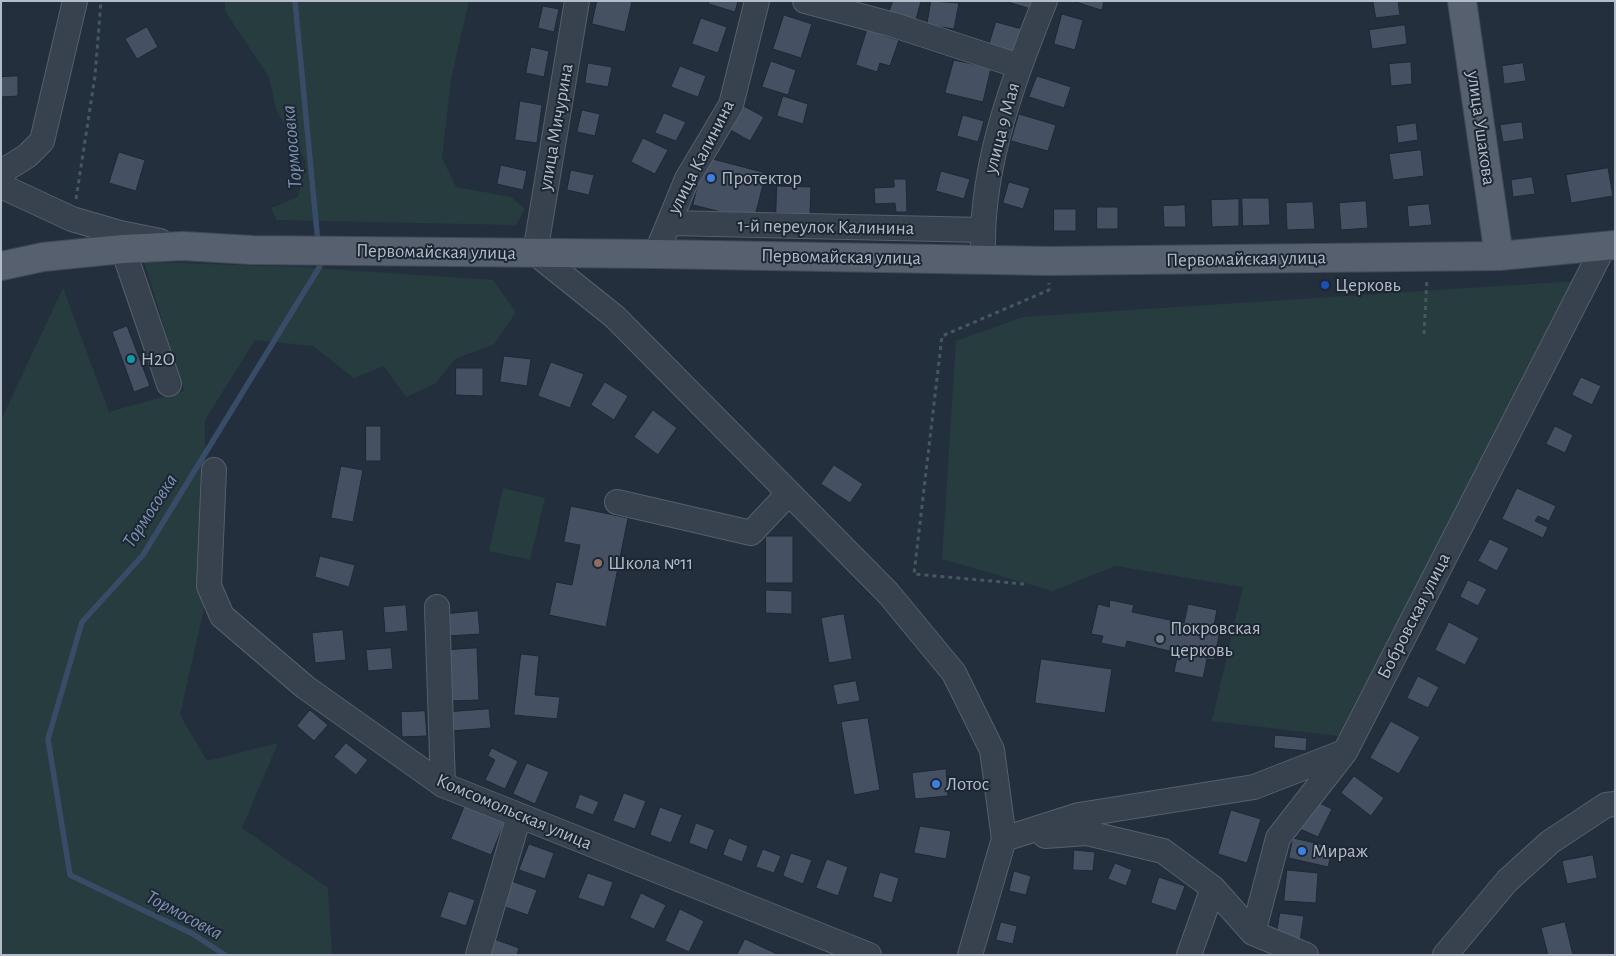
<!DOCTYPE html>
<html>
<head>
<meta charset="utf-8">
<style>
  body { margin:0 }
  #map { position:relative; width:1616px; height:956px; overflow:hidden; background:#242f3e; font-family:"Alegreya Sans",sans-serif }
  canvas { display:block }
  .frame { position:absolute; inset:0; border:2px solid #b4bcc9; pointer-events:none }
</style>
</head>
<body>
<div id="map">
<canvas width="1616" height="956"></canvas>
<div class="frame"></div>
</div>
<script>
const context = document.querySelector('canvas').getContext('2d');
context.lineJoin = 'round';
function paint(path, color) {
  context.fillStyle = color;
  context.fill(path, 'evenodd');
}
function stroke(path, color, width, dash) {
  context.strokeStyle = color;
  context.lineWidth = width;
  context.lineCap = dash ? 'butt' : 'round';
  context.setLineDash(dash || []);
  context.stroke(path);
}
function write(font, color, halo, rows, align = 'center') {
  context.font = font + ' "Alegreya Sans",sans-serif';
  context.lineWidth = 4;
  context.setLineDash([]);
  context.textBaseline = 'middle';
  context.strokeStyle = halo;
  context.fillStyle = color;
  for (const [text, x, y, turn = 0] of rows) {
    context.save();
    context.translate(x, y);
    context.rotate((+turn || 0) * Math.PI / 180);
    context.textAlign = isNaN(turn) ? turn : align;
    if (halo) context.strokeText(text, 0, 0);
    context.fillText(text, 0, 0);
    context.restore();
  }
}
paint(new Path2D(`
  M225 1H469L451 79 442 158 456 187 511 197 525 209 516 225 277 220 271 208 298 197 306 162 276 109 269 77 225 11Z
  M144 262 300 267 493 280 516 312 494 344 455 359 436 383 406 397 384 366 354 378 313 346 255 340 205 420V604L180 715 207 761 278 743 242 828 328 888 332 955H1V420L63 288 109 412 184 391Z
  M1577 281 1346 737 1212 721 1243 587 1116 566 1052 591 942 559 956 341 1023 317Z
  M503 488 545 498 530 560 489 551Z`), '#263c3f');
stroke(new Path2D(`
  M295 1 318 243
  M225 955 193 934 70 875 48 739 82 622 143 555 320 266 319 257`), '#394c67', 5.5);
const building = new Path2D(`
  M597 1H632L625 32 592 24Z
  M709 1H738L735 12 709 4Z
  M893 1H921L915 23 888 15Z
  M931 1 959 3 954 29 927 25Z
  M1005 1H1034L1032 9Z
  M1073 1H1104L1102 10Z
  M1373 1H1398L1400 15 1376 18Z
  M543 6 559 9 554 32 538 28Z
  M1062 14 1083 20 1075 50 1054 44Z
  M784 15 812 24 801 58 773 49Z
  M701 18 727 27 718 53 692 44Z
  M996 22 1022 29 1014 55 988 48Z
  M1405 25 1407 44 1372 49 1369 30Z
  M147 27 158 47 137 59 125 39Z
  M867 30 899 40 890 66 880 63 877 72 856 65Z
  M531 47 549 51 544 77 526 73Z
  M954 60 991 68 983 102 945 93Z
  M771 61 796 70 788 95 762 87Z
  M1411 62 1412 84 1391 86 1389 64Z
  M588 63 612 67 608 87 585 83Z
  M1523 63 1526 81 1504 84 1502 66Z
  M680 66 706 76 698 97 671 87Z
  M18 76V96L1 97V77Z
  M1037 76 1071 87 1064 108 1029 97Z
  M783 96 808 104 803 124 777 116Z
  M520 101 542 105 537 143 515 140Z
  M740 104 764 117 750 141 727 128Z
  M582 110 600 114 595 136 577 132Z
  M664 113 686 122 676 141 655 133Z
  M1019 114 1056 125 1048 151 1011 141Z
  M963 115 984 121 978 142 957 136Z
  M1522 122 1524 139 1503 142 1500 125Z
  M1416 123 1418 140 1398 143 1396 126Z
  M643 138 668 150 655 174 631 162Z
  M1421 150 1424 176 1393 180 1389 154Z
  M119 152 145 160 136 191 109 183Z
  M705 157 766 173 754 220 693 205Z
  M501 165 527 171 523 190 497 184Z
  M1608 168 1613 196 1571 203 1566 175Z
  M571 170 594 175 589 195 567 190Z
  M941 171 970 179 964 199 936 191Z
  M1532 177 1535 194 1513 197 1511 180Z
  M894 179H906L907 212H896L895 203 875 204 874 188 894 187Z
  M1009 182 1030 188 1023 209 1003 203Z
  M777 186 811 187 810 214 776 213Z
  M1242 198H1269L1270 225 1243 226Z
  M1239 199V226L1212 227 1211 200Z
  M1366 201 1368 228 1341 230 1339 203Z
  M1313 202 1315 229 1287 230 1286 203Z
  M1429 204 1432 225 1409 227 1407 206Z
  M1185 205 1186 227H1164L1163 206Z
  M1097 207H1118V229H1097Z
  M1054 209H1076V231H1054Z
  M127 326 150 386 134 392 112 332Z
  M504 356 531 359 527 386 500 382Z
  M551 362 584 374 570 408 538 396Z
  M456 368H483V396L456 395Z
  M1581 377 1601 386 1592 405 1572 395Z
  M605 382 628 396 614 420 591 405Z
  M653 410 677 428 658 455 634 437Z
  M366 426H381V461H366Z
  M1555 426 1573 435 1565 453 1546 444Z
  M834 465 863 484 850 503 821 484Z
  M341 466 363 470 353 522 331 518Z
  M1517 488 1556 506 1549 521 1538 516 1535 521 1548 527 1543 538 1502 519Z
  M571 506 628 518 606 627 549 615 556 582 572 585 580 545 564 542Z
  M766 536H793V583H766Z
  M1490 539 1509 548 1497 571 1478 561Z
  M320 556 355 565 349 587 315 577Z
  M1468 580 1487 589 1478 606 1460 597Z
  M766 590 792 591V614L766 613Z
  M1110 600 1134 605 1132 612 1184 623 1188 604 1217 610 1213 630 1220 631 1214 660 1207 659 1203 678 1174 672 1178 653 1127 641 1125 648 1101 643 1103 636 1091 634 1098 604 1109 607Z
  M406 605 408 631 385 633 383 607Z
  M478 611 480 634 448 636 447 614Z
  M844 614 852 659 829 663 821 618Z
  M1449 622 1479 638 1465 665 1435 650Z
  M343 630 346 660 315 663 312 633Z
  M391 648 393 669 368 671 366 650Z
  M477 648 479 700 450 701 448 650Z
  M521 654 539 656 535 695 560 697 557 719 514 715Z
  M1041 659 1112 669 1105 713 1035 703Z
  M1418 676 1439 687 1428 708 1407 698Z
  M856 681 860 701 837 705 833 685Z
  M489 709 491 728 451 731 449 712Z
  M310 710 328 725 314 741 297 726Z
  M425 711 427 736 402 737 401 712Z
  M868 718 880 790 854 795 841 722Z
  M1391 721 1420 737 1399 774 1370 758Z
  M1275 735 1307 738 1306 751 1274 748Z
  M346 743 368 760 356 775 334 757Z
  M492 748 518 761 505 789 485 780 495 760 488 756Z
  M527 763 549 772 535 804 513 794Z
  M946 769 948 796 915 799 912 773Z
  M1354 776 1384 798 1371 816 1341 793Z
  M624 793 646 801 635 829 613 821Z
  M580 794 599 802 593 815 575 808Z
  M1313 800 1332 809 1318 837 1300 829Z
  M465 805 505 822 491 855 451 839Z
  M660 807 682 815 671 843 650 835Z
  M1231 810 1261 819 1247 863 1218 854Z
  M696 823 715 830 707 850 689 843Z
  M920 826 951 831 946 859 914 853Z
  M729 838 748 846 742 862 723 855Z
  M1293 838 1333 847 1328 867 1289 858Z
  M529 844 554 853 545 879 519 870Z
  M763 849 781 856 774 873 756 867Z
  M1074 850 1095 852 1093 871 1073 870Z
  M791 853 812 860 803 884 783 876Z
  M1593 855 1597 878 1567 884 1562 861Z
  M827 859 848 867 838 896 816 888Z
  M1115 863 1132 870 1126 886 1108 879Z
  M1287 870 1318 873 1316 903 1284 901Z
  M1014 871 1031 876 1026 895 1009 891Z
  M880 872 899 878 892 903 873 897Z
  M588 873 613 882 604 907 578 898Z
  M1159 877 1185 886 1176 911 1151 903Z
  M511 881 537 890 528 915 502 906Z
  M449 891 475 900 466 926 440 917Z
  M641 893 666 905 654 929 630 918Z
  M680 909 704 921 689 952 665 941Z
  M1280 913 1304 916 1300 941 1276 937Z
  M1001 922 1017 926 1013 944 996 940Z
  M1565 922 1573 955H1548L1541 928Z
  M494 939 519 948 517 955H488Z
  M745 939 777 954V955H737Z`);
paint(building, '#455162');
stroke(building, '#1f2835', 1);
const minor = new Path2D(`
  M577 1 535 253 615 317 888 593 954 673 992 750 1004 839 970 955
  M805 1 894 25 1019 66
  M1 182 6 169 27 156 42 141 75 1
  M1 186 72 219 120 233 160 241
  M669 223 983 230
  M983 246C982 162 1014 78 1045 1
  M123 249 169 384
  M656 254 687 179 731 105 757 1
  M214 470 209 586 222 616 305 687 443 785 869 955
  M617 502 751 533 788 494
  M437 607 443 785
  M1045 836 1087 833 1163 851 1213 888 1189 955
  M1004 839 1079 815 1254 787 1344 752
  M1213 888 1253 933 1306 955
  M1253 933 1278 838 1345 752 1604 246
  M478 955 519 816
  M1445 955 1507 881 1550 842 1606 805 1615 804`);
const major = new Path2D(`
  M1462 1 1499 256
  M1 266 43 257 123 249 183 246 252 250 656 254 1049 261 1499 256 1615 245`);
stroke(minor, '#565f6c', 26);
stroke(major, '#414a57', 30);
stroke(new Path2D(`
  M76 199 95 76 101 1
  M1424 334 1427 278
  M1024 584 914 574 942 336 1049 290V283`), '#44595c', 3, [4, 4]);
stroke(minor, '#38414e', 24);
stroke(major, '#56606e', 28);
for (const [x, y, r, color] of [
  [711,178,5,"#3f7fe0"],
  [1325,285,5,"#1a4fb4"],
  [131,359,5,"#0f9aa8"],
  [598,563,5,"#8d6e63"],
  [1160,639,5,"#6b7280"],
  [936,784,5,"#3f7fe0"],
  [1302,851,5,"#3f7fe0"]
]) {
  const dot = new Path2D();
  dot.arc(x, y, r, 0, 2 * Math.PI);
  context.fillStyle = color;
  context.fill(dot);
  stroke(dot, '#1d2633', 2);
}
write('19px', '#b4bcc9', '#1d2633', [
  ["улица Мичурина",556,127,-80],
  ["улица 9 Мая",1002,128,-75],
  ["улица Ушакова",1481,128,82],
  ["улица Калинина",701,157,-63],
  ["1-й переулок Калинина",826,227,1],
  ["Первомайская улица",436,252,1],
  ["Первомайская улица",841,257,1],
  ["Первомайская улица",1246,259,-1],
  ["Бобровская улица",1414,616,-63],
  ["Комсомольская улица",514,812,23]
]);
write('19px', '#b4bcc9', '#1d2633', [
  ["Протектор",721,178],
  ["Церковь",1335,285],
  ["H2O",141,359],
  ["Школа №11",608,563],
  ["Покровская",1170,628],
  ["церковь",1170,650],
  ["Лотос",946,784],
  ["Мираж",1312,851]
], 'left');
write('italic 20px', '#7c92b1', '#1d2633', [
  ["Тормосовка",292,147,-95],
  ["Тормосовка",150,511,-57],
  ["Тормосовка",184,915,28]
]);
</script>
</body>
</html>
